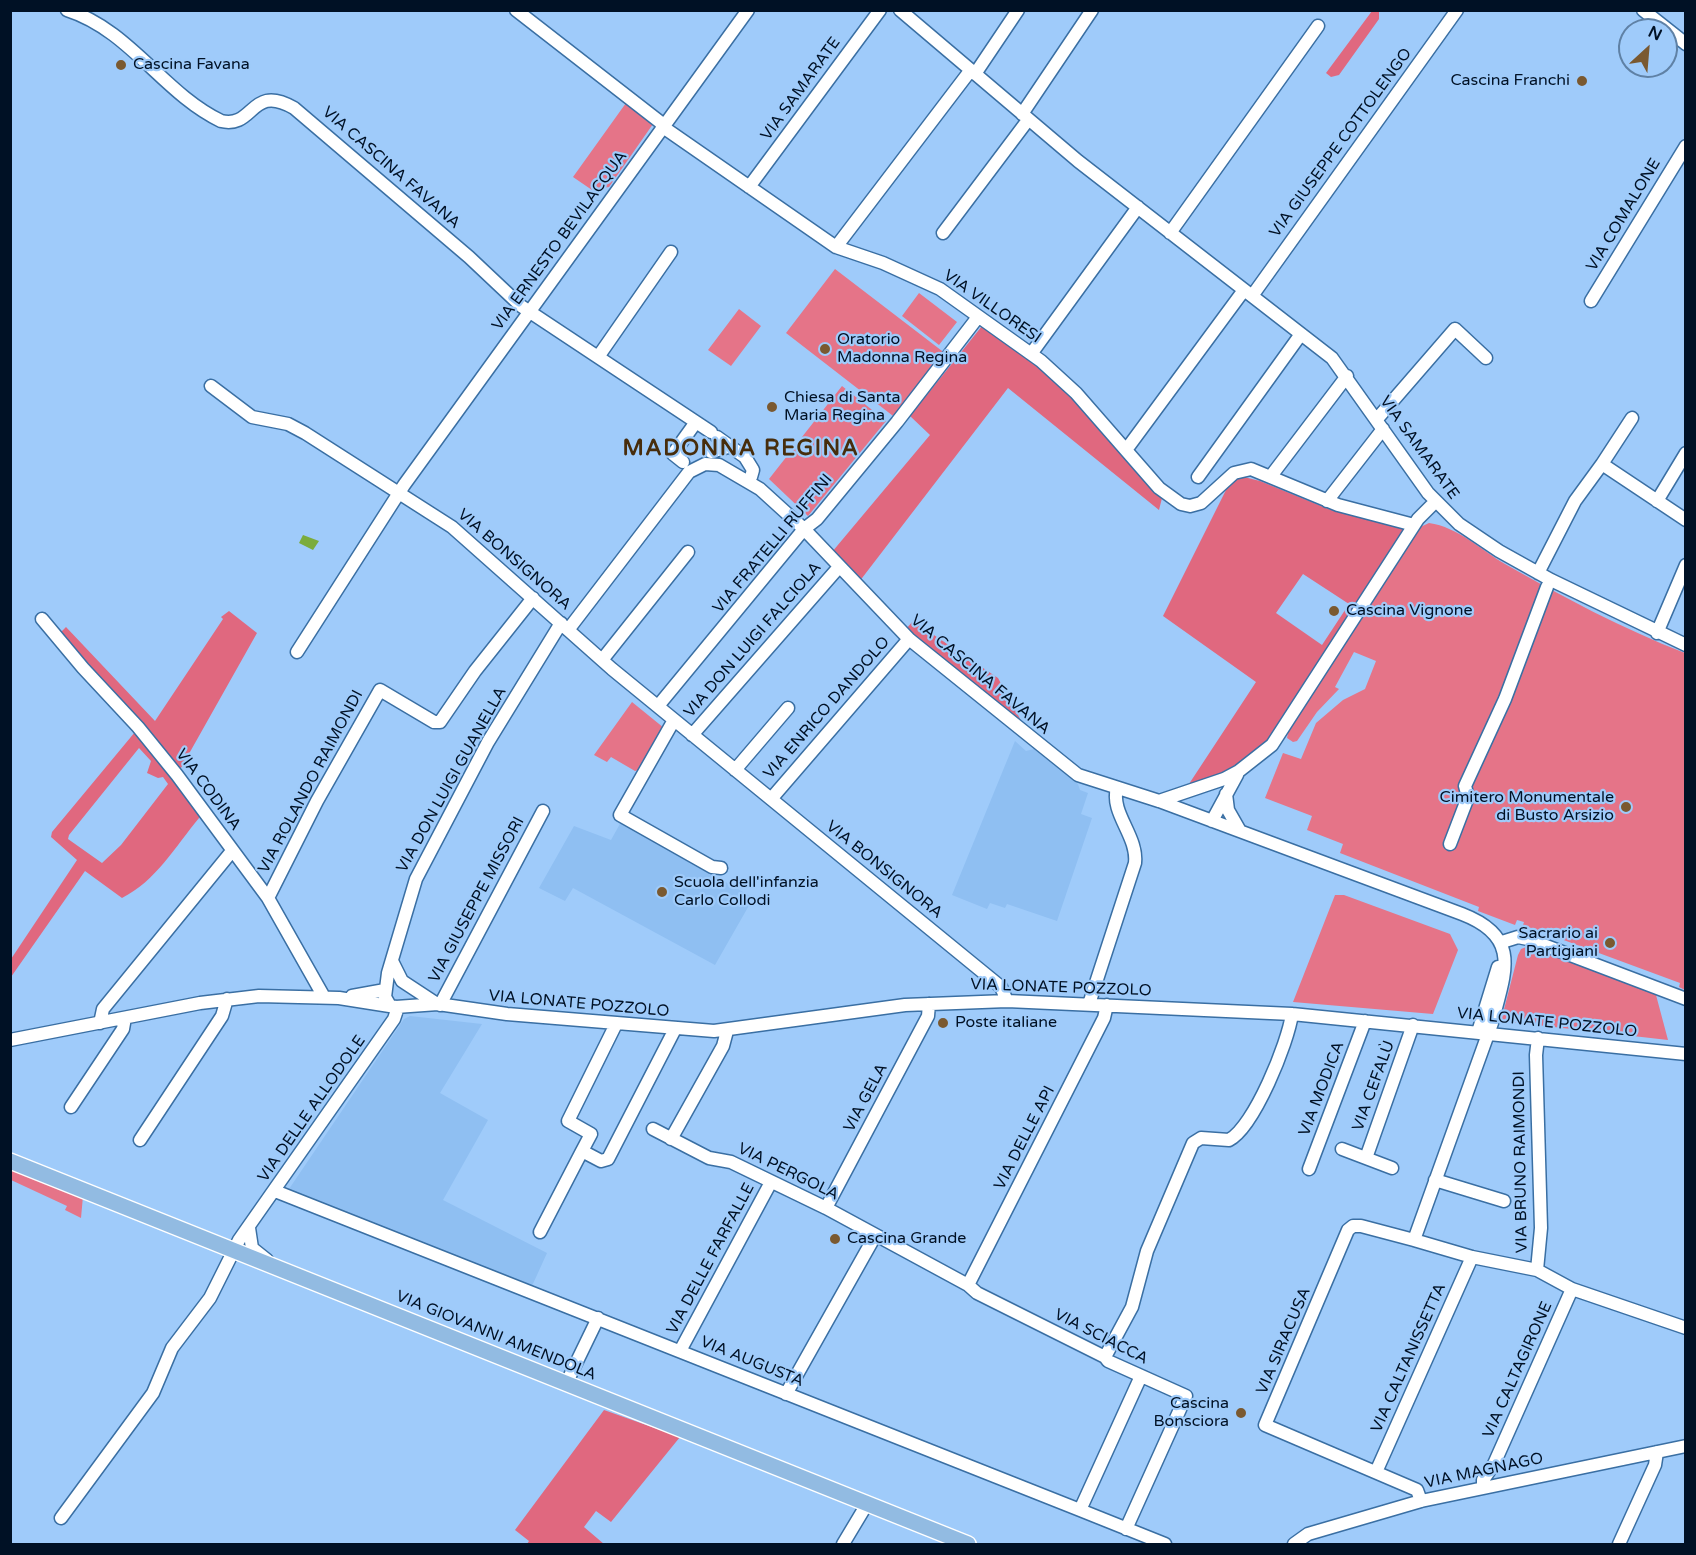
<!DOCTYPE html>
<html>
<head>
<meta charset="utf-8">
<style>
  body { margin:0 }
  #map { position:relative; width:1696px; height:1555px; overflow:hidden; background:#9fcbfa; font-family:"Varela Round",sans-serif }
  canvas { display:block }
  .frame { position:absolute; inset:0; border:12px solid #001125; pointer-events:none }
  .north { position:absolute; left:1618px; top:18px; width:60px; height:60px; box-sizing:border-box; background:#9fcbfa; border:2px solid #5f81a5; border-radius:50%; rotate:26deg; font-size:16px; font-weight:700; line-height:24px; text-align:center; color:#001125 }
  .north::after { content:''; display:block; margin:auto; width:21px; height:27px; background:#7a5930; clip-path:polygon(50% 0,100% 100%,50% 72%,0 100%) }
</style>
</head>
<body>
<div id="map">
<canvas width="1696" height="1555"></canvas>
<div class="frame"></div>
<div class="north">N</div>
</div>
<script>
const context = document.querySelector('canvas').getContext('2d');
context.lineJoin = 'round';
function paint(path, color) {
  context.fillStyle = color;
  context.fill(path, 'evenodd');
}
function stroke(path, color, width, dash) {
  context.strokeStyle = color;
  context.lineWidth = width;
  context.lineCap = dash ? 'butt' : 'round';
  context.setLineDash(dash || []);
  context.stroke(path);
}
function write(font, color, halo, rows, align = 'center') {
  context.font = font + ' "Varela Round",sans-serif';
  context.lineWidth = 4.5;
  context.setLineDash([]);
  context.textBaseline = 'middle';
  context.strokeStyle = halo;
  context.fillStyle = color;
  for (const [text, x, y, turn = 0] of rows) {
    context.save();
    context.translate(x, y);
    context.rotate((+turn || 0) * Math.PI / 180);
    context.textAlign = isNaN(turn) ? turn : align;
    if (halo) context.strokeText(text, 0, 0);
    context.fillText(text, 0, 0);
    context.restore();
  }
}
paint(new Path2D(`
  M1015 741 1026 751 1034 749 1078 784 1080 790 1088 793 1081 814 1092 818 1057 921 1007 904 1005 908 990 903 987 909 952 895Z
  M621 822 750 896 751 902 715 965 573 888 565 901 539 888 574 826 611 840Z
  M410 1016 482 1024 440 1093 488 1120 443 1200 547 1253 532 1286 289 1189 404 1019Z`), '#8fbff2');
paint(new Path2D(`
  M626 103 653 124 609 187 592 190 573 177Z
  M835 269 946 354 897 419 786 333Z
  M919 293 957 322 939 345 902 316Z
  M739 309 761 326 731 366 708 350Z
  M842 386 886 421 808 516 769 479Z
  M1429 523C1458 527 1481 550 1505 564 1563 597 1623 629 1685 653V990L1679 987 1680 983 1523 925 1524 922 1517 920 1515 925 1478 911 1479 907 1340 853 1343 844 1307 830 1312 816 1265 798 1283 753 1301 759 1316 723 1343 700 1365 689 1376 661 1354 652 1335 687 1339 689 1317 712 1297 741 1293 742 1287 738 1289 729 1416 529Z
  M632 702 664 728 642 769 635 771 611 757 607 762 594 755Z
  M1335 895H1344L1450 934 1458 950 1433 1014 1293 1002Z
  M1529 946 1656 995 1668 1040 1501 1021 1518 955 1521 949Z
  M11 1167 83 1196 81 1218 65 1210 67 1206 11 1180Z`), '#e57488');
paint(new Path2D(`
  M1372 11 1379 12V19L1339 75 1331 77 1326 73Z
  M982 326 1022 351 1063 388 1162 498 1159 510 1008 388 859 582 832 552 930 435 910 416Z
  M1244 477 1260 481 1331 510 1407 528 1267 744 1215 779 1187 787 1256 682 1163 616 1232 478ZM1303 574 1349 604 1322 645 1276 613Z
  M229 611 257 633 177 775 56 637 66 627 155 721 223 619 221 617Z
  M913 621 998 678 1025 728 906 629Z
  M135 732 199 814V818C175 847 156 881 122 898L85 871 11 977V959L77 860 51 837 52 832ZM139 748 151 761 147 773 158 778 163 777 168 784 121 845 102 863 68 839 69 835Z
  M604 1410 680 1437 611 1522 596 1511 584 1527 604 1544H527L529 1541 515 1530Z`), '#e0687f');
paint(new Path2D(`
  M303 535 319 541 313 550 299 543Z`), '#7bac3c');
const minor = new Path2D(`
  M67 10C130 30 163 93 221 121 255 129 250 83 294 108L469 257 521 306 711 432
  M516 10 660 122 663 127 836 247 883 263 940 289 1041 361 1076 393 1159 488 1181 504 1190 506 1201 503 1234 473 1251 469 1338 505 1414 525
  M900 10 1078 161 1332 358 1428 493 1459 524 1499 551 1551 580 1686 645
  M1643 10 1686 44
  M975 74 1018 10
  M1022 114 1092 10
  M749 187 880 10
  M943 233 1028 120
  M1170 233 1318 26
  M836 247 970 71
  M1252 296 1457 10
  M1591 301 1686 146
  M1031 354 1138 207
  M598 357 671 252
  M211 386 252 417 288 424 305 433 452 527 612 669 1001 987 1007 1001
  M1377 419 1455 329 1486 358
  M717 437 745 457 753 470 751 477
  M1126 450 1244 290
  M711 452 731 446
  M683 462 673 454 696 422
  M1602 464 1632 418
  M1271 476 1347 376
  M1198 477 1301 334
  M1327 501 1383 429
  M1657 501 1686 453
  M1538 573 1575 501 1602 464 1686 520
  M42 619 83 668 138 727 177 775 268 898 324 997
  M568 630 689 472 705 464 719 465 760 489 804 529 909 639 1078 775 1159 801 1462 914C1522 937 1505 972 1492 1023L1414 1240 1361 1226H1353L1348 1230 1265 1425 1417 1490 1421 1501
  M1657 633 1686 565
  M297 652 404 485 748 10
  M602 660 688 552
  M658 706 804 529 817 519 897 422 978 317
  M674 720 620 815 712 867 721 868
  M692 735 839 567
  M735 770 788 708
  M1226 794 1228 810 1240 831
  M771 799 909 639
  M1159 801 1224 779 1239 771 1272 745 1418 519 1435 502
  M1212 821 1237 775
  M1450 844 1468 797 1465 786 1505 699 1547 587
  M268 898 317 801 380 690 434 722H440L475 671 533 598
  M1502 942 1518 937 1528 939 1686 999
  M392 961 402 981 437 1004
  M352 996 385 990
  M389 1004 385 997 388 973 416 879 488 742 561 623
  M1089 1004 1135 863C1138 836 1110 813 1117 788
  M440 1005 543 811
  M100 1023 103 1009 232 851
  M1478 1032 1498 967
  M1538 1038 1536 1055 1541 1228 1537 1270 1572 1289 1686 1328
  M10 1040 200 1003 259 996 339 998 396 1007 438 1004 507 1014 714 1031 905 1005 1007 1001 1292 1014 1686 1054
  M71 1107 123 1029 125 1018
  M653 1129 709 1158 731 1162 826 1208 968 1285 977 1293 1105 1357 1108 1361 1186 1396 1126 1529
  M671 1139 723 1046 727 1031
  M140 1140 222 1016 227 999
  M1342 1149 1392 1168
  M582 1151 591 1134 568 1121 616 1024
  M1366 1158 1413 1025
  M1309 1169 1365 1021
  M1435 1180 1504 1201
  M275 1191 1080 1510 1141 1376
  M826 1208 928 1016 929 1004
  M249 1228 252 1248 267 1260
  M540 1232 582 1151 601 1161 608 1159 675 1029
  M1414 1240 1472 1257 1537 1270
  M968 1285 1104 1018 1107 1005
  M680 1351 771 1182
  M1105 1357 1132 1307 1147 1251 1193 1143 1201 1138 1229 1140C1254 1127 1288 1043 1292 1014
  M566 1384 598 1318
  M786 1394 875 1236
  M1376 1472 1472 1257
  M1483 1488V1480L1494 1464 1572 1289
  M1080 1510 1165 1544
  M61 1518 153 1393 172 1348 210 1298 239 1240 394 1019 398 1007
  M843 1544 867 1504
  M1294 1544 1308 1534 1421 1501 1686 1446
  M1619 1544 1655 1465 1657 1452`);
const major = new Path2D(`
  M10 1161 968 1544`);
stroke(minor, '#3a6fa3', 15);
stroke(major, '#fff', 18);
stroke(minor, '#fff', 12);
stroke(major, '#92bbe2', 15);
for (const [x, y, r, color] of [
  [121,65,6,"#7a5930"],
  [1582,81,6,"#7a5930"],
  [825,349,6,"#7a5930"],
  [772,407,6,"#7a5930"],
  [1334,611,6,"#7a5930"],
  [1626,807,6,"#7a5930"],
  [662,892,6,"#7a5930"],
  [1610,943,6,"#7a5930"],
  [943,1023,6,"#7a5930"],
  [835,1239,6,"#7a5930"],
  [1241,1413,6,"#7a5930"]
]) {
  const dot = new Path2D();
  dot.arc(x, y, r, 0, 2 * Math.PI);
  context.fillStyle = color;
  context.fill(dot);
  stroke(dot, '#9fcbfa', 2);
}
write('16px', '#001125', '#9fcbfa', [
  ["Cascina Favana",133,65],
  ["Cascina Franchi",1570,81,"right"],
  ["Oratorio",837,340],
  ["Madonna Regina",837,358],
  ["Chiesa di Santa",784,398],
  ["Maria Regina",784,416],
  ["Cascina Vignone",1346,611],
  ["Cimitero Monumentale",1614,798,"right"],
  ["di Busto Arsizio",1614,816,"right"],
  ["Scuola dell'infanzia",674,883],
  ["Carlo Collodi",674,901],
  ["Sacrario ai",1598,934,"right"],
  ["Partigiani",1598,952,"right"],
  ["Poste italiane",955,1023],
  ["Cascina Grande",847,1239],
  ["Cascina",1229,1404,"right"],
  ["Bonsciora",1229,1422,"right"]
], 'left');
write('16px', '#001125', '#9fcbfa', [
  ["VIA SAMARATE",801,89,-54],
  ["VIA GIUSEPPE COTTOLENGO",1341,143,-54],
  ["VIA CASCINA FAVANA",391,168,41],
  ["VIA COMALONE",1624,215,-59],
  ["VIA ERNESTO BEVILACQUA",560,241,-54],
  ["VIA VILLORESI",992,307,35],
  ["VIA SAMARATE",1419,448,54],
  ["VIA FRATELLI RUFFINI",773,544,-50],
  ["VIA BONSIGNORA",514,560,41],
  ["VIA DON LUIGI FALCIOLA",753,640,-49],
  ["VIA CASCINA FAVANA",980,675,40],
  ["VIA ENRICO DANDOLO",827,708,-49],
  ["VIA DON LUIGI GUANELLA",452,780,-61],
  ["VIA ROLANDO RAIMONDI",311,782,-62],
  ["VIA CODINA",208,790,53],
  ["VIA BONSIGNORA",884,870,39],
  ["VIA GIUSEPPE MISSORI",477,900,-62],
  ["VIA LONATE POZZOLO",1061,988,2],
  ["VIA LONATE POZZOLO",579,1004,5],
  ["VIA LONATE POZZOLO",1547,1023,6],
  ["VIA CEFALÙ",1374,1086,-70],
  ["VIA MODICA",1322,1089,-69],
  ["VIA GELA",866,1098,-62],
  ["VIA DELLE ALLODOLE",312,1109,-55],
  ["VIA DELLE API",1025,1138,-63],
  ["VIA BRUNO RAIMONDI",1521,1162,-91],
  ["VIA PERGOLA",788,1172,26],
  ["VIA DELLE FARFALLE",711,1259,-62],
  ["VIA GIOVANNI AMENDOLA",496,1336,22],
  ["VIA SCIACCA",1101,1337,27],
  ["VIA SIRACUSA",1284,1341,-67],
  ["VIA CALTANISSETTA",1409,1358,-66],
  ["VIA AUGUSTA",752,1362,22],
  ["VIA CALTAGIRONE",1518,1370,-66],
  ["VIA MAGNAGO",1484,1471,-12]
]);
context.letterSpacing = '1.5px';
write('bold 22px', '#472d0c', '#9fcbfa', [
  ["MADONNA REGINA",741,449]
]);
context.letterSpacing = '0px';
</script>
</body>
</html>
